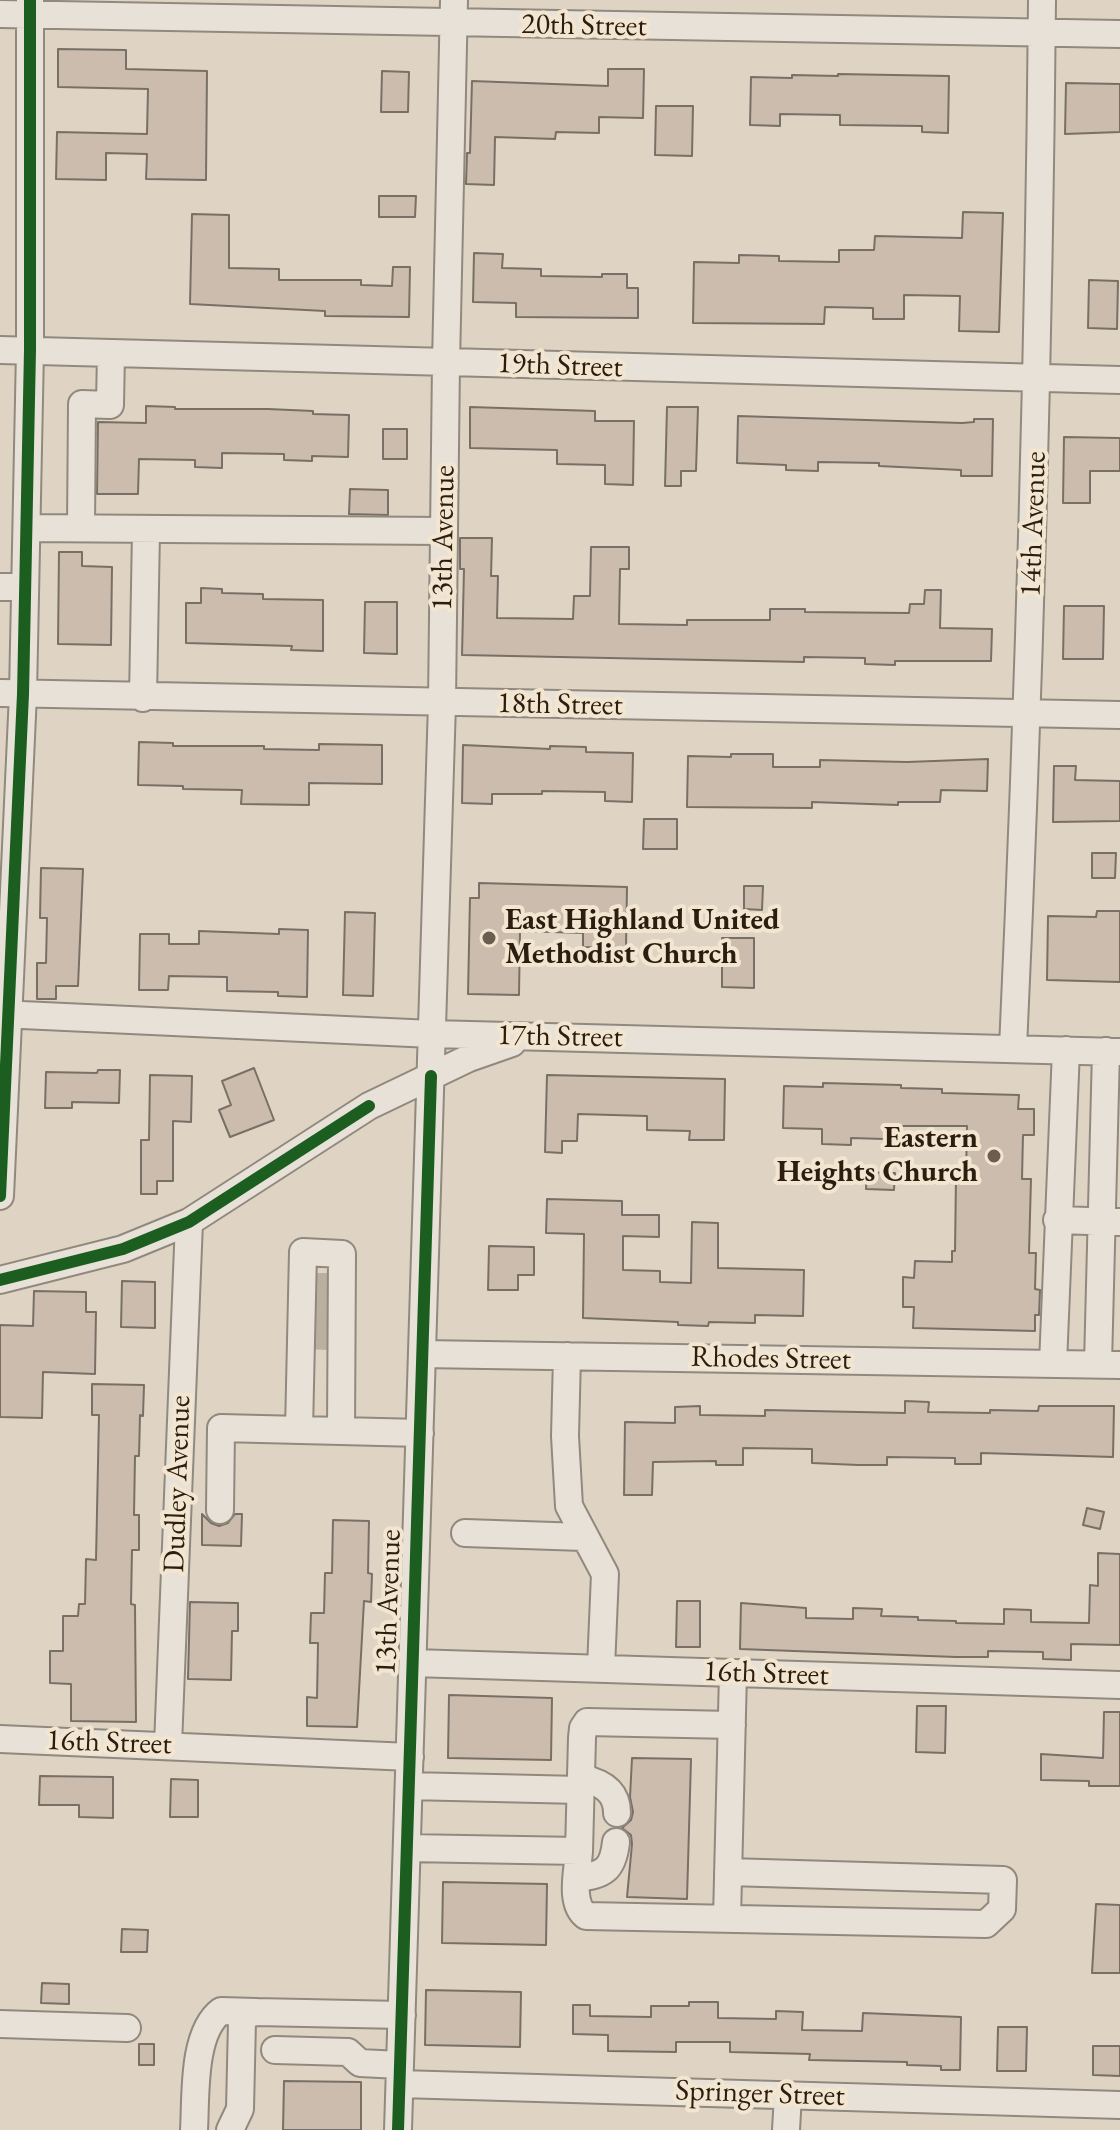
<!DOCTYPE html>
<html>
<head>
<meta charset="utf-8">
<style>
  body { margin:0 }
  canvas { display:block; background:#dfd4c3 }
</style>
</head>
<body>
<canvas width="1120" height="2130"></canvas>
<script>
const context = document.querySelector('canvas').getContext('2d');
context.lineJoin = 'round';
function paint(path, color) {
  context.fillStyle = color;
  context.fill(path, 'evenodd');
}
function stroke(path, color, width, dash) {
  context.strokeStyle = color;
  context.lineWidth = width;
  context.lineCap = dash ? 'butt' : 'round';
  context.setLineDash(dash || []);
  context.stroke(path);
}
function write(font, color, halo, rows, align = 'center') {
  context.font = font + ' "EB Garamond",serif';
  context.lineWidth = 8;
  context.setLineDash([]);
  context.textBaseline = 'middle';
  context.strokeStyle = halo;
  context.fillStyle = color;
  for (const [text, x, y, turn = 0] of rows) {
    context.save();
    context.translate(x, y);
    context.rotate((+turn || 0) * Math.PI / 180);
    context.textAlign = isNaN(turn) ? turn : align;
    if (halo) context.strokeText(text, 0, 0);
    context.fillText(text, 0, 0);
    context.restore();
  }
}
const building = new Path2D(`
  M58 49 126 50V69L207 71 206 180 146 179 147 154 106 153V180L56 179 57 132 147 134 148 89 58 87Z
  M608 69H644L643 118 599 117V133L556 132 555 139 495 137 494 185 466 184 467 153H470L472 81 608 86Z
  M382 71 409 72 408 112H381Z
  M838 74 949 76 948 133 922 132V126L840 125V115L780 114V126L750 125 751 77 792 78V75L838 76Z
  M1066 83 1120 84V132L1065 134Z
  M656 106H693L692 156 655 155Z
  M379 196H416L415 217H379Z
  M963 212 1003 213 999 332 959 331 960 296 904 295V319H873V308L825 307 824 324 693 323 694 262 739 263V255L779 256V261L839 262V250H874L875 236 962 238Z
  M192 214 229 215V268L279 269V280H361V285L392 286 393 267H410L409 317 325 316V311L190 304Z
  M474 253 503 254 502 268 541 269V276L602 277V274H627V288H638V318L516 317V303L473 302Z
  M1089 280 1118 281 1117 329 1088 328Z
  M146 406 175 407V409H268L313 411V414L349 415 348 457 312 456V461L284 460V454L222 453V468L195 467V460L139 459 138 494H97L98 422 146 423Z
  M470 407 595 411V421H634L633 485 605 484V465L557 464V450L470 448Z
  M667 407H698L696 471H681V486H665Z
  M738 416 962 423 974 422V419H993L992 476H961V470L879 466V463L818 462V471L786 470V465L737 463Z
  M383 429H407V459H383Z
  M1064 437 1120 438V471H1090V503H1063Z
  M350 489 388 490V515L349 514Z
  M460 538H492L491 576H498L497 618 573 619 574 596H590L591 547H629V569H620L619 624 687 625V620H770V609H805V612L909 613 910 604H924L925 590H941L940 628 992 629 991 661H895V665L865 664V658L804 657V662L462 655 464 569H460Z
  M59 552H82V566L112 567 111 645 58 644Z
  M201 588 222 589V593L263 594V599L323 600V651L291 650 292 646 186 643V603H201Z
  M365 602H397V654L364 653Z
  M1064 606H1104L1103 659H1063Z
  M139 742 173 743V746H264V749L319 750V744L382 745V784L309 783V805L241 804 242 790 183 789V786L138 785Z
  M463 745 550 749V746L586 747V752L633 753 632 802 605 801V792L542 791V794H492V804L462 803Z
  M731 754H773V767H820V760L907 762 988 759 987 791 941 790 940 802H898V805L812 802V808L687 807 688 756 731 757Z
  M1054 766H1076L1075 780 1120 781V821L1053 822Z
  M644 819H677V849H643Z
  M1092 853H1116L1115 878H1092Z
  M41 868 83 869 78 986H56V999H37V963H46L47 918H40Z
  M479 883 627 887 626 948 583 947V933L520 931 519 995 468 994 470 898H479Z
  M744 886H763L762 910 744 909Z
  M1097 911H1120V982L1047 980 1048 916 1096 917Z
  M345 912 375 913 373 996 343 995Z
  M279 929 308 930 307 997 278 996V992L227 991V977L169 976 168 990H139L140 934H169V944H199V931L279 934Z
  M722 938H754V988L722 987Z
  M254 1068 274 1120 230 1137 219 1110 231 1105 222 1081Z
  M98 1070H120L119 1103 72 1102V1108H45L46 1072 97 1073Z
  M150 1075 192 1076 191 1122 173 1121V1181H157V1194H141V1140H149Z
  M547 1075 725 1079 724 1140H689L690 1131 647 1130V1116L578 1114 577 1141H562V1153L545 1152Z
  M823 1083 901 1085V1088L942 1089V1093L1019 1095 1018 1109H1034V1135H1023L1022 1179H1031L1029 1253H1036L1035 1289 1040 1290 1039 1315H1035V1331L913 1328 914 1307H903V1277L914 1278 915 1261 952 1262V1251H955L956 1177 966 1178 967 1126H884V1139L851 1138V1145L822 1144V1129L783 1128 784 1086 823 1087Z
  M867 1172 895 1173 894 1190 866 1189Z
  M547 1199 622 1201V1215H659V1237L623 1236V1270L660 1271V1282L691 1283 692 1222 718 1223V1268L804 1270 803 1316 755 1315V1323L709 1322 708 1326 678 1325V1322L583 1318 584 1234 546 1233Z
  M489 1246 534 1247V1275H518V1290H488Z
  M122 1281 155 1282V1328L121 1327Z
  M34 1291 86 1292V1312H96L95 1374 43 1372 42 1418 0 1417V1325L33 1326Z
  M92 1384 144 1385 143 1416 140 1415 139 1456H135L134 1515H139V1550H132L131 1604 135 1605 136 1722 71 1721V1684L50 1683V1651H63V1616H78L79 1604H85L86 1559 96 1560 99 1415H92Z
  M905 1401 929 1402 928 1412 990 1413V1410L1038 1411 1039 1406H1114L1113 1457 981 1453V1464H955V1458L887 1457V1465H858L812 1463V1449L743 1448V1465H716V1461L653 1462 652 1495H624L625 1422 675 1423V1407L700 1406V1415L765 1416V1410L905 1413Z
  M1087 1508 1104 1512 1100 1529 1083 1525Z
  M202 1514 211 1523 219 1526 228 1523 235 1514H242L241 1546 202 1545Z
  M333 1520 369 1521 368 1573 372 1574 371 1602 364 1601 357 1727 307 1726V1697L317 1698 318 1643H310L311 1613H324L325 1573H332Z
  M1098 1553 1120 1554V1645L1071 1644V1660L1043 1659V1652L988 1651V1657H956L740 1649 741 1603 806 1608V1618L853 1619V1608L882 1609 881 1616 918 1617V1620L956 1621V1623L1004 1624V1609L1031 1610V1622L1089 1623 1090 1585 1098 1586Z
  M677 1601H700V1647H676Z
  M190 1602 238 1603V1631H232L231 1680 188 1679Z
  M449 1695 552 1698 551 1760 448 1758Z
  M917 1706H946L945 1753 916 1752Z
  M1104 1712H1120V1786H1089V1781L1041 1780V1754L1103 1758Z
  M632 1758 691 1759 687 1899 627 1897 632 1844 631 1835 622 1828 631 1820 633 1812 630 1797Z
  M40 1776 113 1777V1818L79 1817V1805H39Z
  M171 1779 198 1780V1817H170Z
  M443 1882 547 1884 546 1945 442 1943Z
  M1096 1904 1120 1905V1973H1092Z
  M122 1929 148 1930 147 1952H121Z
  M42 1983 69 1984V2004L41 2003Z
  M426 1990 521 1992 520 2047 425 2045Z
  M689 2002H718V2018L776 2019V2011L803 2012 802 2030 862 2031 863 2013 961 2017 960 2070H941V2066L907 2065V2062L809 2060 810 2054 730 2052V2042H676V2052L608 2051V2035L573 2034V2005H590V2016L651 2017V2006H689Z
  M998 2027H1027L1026 2071H997Z
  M139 2044H154V2065H139Z
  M1093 2046H1120V2076L1093 2075Z
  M284 2081 361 2082V2130H283Z`);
paint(building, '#cbbcad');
stroke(building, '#787066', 2);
stroke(new Path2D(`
  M308 1286H331
  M308 1310 330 1311
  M307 1336 329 1337`), '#bbaf9f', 26, [26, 13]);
const minor = new Path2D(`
  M0 14 1120 34
  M0 350 1120 380
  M27 528 444 531
  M81 528 82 404 110 405 111 353
  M0 587H25
  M0 693 1120 715
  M143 698 146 531
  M0 1014 432 1034 1120 1052
  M1013 1048C1029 699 1039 350 1042 0
  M0 1196 23 694 30 350V0
  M1057 1220 1120 1222
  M0 1280 123 1249 189 1222 369 1106 469 1058 512 1043
  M422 1354 1120 1365
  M567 1356 565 1436 569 1506 605 1574 601 1668
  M1053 1364 1066 1050
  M1098 1364 1106 1051
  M299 1430 303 1252 342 1254 341 1431
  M220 1510 221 1428 420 1433
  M465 1533 583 1537
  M413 1663 1120 1685
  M0 1739 410 1757
  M168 1745 189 1222
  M581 1778C601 1782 617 1791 617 1813
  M409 1786 580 1790
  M407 1848 579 1851C578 1870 569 1903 586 1916L986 1924 1002 1909 1003 1880 728 1872
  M579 1851 582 1738 583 1728 587 1722 732 1725
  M577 1878C604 1875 613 1870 616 1842
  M727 1918 733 1673
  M0 2024 127 2028
  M275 2050 348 2052 360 2063 400 2065
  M400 2084 1120 2105
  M194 2130C196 2096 192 2033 221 2011L256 2012
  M230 2130 240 2109 242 2021 245 2015 256 2012 402 2015
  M398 2130 442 703 446 363 454 0
  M786 2130 788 2095`);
stroke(minor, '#91897e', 30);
stroke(minor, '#e7e1d7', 26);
stroke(new Path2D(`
  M0 1196 23 694 30 350V0
  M0 1280 123 1249 189 1222 369 1106
  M398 2130 431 1076`), '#1b5e20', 12);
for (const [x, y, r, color] of [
  [489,938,8,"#6b5d4f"],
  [994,1156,8,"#6b5d4f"]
]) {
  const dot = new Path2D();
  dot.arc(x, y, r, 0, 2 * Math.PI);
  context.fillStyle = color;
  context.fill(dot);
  stroke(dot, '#f3e6d0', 3);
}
write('30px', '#2c1d11', '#f3e6d0', [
  ["20th Street",584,26,1],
  ["19th Street",560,366,2],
  ["14th Avenue",1034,524,-88],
  ["13th Avenue",444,538,-89],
  ["18th Street",560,705,1],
  ["17th Street",560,1037,1],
  ["Rhodes Street",771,1359,1],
  ["Dudley Avenue",178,1484,-88],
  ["13th Avenue",389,1602,-88],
  ["16th Street",766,1674,2],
  ["16th Street",109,1743,2],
  ["Springer Street",760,2094,2]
]);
write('bold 30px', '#2c1d11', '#f3e6d0', [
  ["East Highland United",505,921],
  ["Methodist Church",505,955],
  ["Eastern",978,1139,"right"],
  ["Heights Church",978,1173,"right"]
], 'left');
</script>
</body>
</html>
